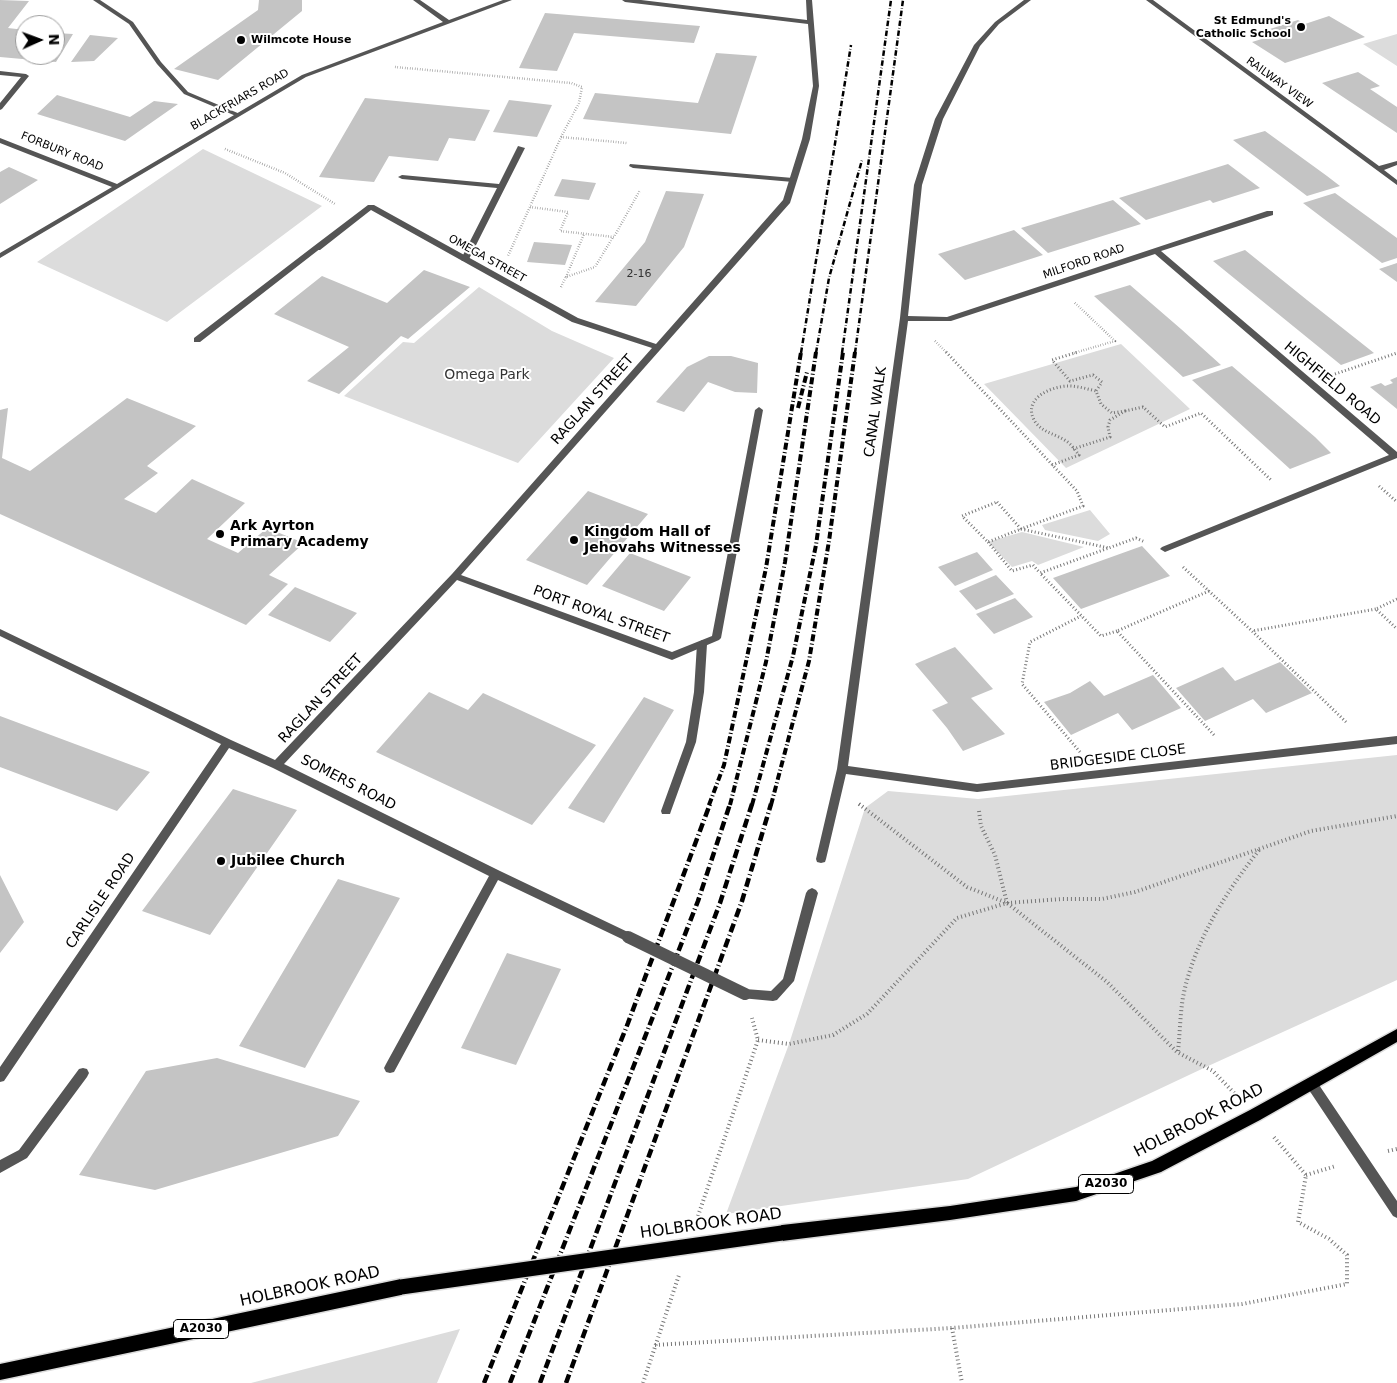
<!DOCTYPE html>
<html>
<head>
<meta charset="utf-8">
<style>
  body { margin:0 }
  #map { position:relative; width:1397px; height:1383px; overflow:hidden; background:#fff; font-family:"DejaVu Sans",sans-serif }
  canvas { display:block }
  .north { position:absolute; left:15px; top:15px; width:50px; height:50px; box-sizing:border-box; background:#fff; border:1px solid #999; border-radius:50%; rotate:88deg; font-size:14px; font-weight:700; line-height:20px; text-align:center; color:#000 }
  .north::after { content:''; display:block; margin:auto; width:18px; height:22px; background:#000; clip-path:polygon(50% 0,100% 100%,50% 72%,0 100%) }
</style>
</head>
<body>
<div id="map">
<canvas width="1397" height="1383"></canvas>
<div class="north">N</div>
</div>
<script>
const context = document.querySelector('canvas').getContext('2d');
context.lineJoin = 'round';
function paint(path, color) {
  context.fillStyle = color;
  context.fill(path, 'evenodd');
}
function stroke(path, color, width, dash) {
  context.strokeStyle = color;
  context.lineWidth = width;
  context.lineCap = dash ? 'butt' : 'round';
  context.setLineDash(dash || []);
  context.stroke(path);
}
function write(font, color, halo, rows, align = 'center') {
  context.font = font + ' "DejaVu Sans",sans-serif';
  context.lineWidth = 4;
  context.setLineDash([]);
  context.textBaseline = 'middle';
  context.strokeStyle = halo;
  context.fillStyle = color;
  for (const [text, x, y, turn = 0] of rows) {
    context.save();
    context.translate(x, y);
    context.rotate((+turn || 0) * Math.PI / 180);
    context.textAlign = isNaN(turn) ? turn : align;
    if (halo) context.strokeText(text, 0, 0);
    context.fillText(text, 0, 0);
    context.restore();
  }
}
paint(new Path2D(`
  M1397 34V66L1363 44Z
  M203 149 322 206 167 322 37 262Z
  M479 287 552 331 614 358 518 463 344 396 403 342 414 343Z
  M1121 344 1190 409 1066 468 984 384Z
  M1090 510 1110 534 1098 541 1045 530 1042 525Z
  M1022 532 1084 547 1038 565 1032 561 1012 567 988 542Z
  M1397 755V980L1206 1067 968 1179 726 1214 789 1044 865 808 888 791 978 799Z
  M460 1329 437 1383H251Z`), '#dcdcdc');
paint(new Path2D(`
  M0 0 29 1 8 28 25 30V55H55V33L73 34 56 62 0 57Z
  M259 0H302V11L218 80 174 69 258 10Z
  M545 13 700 26 694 43 574 33 557 71 519 68Z
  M1329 16 1365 37 1285 63 1252 42 1278 34 1270 29 1298 20 1305 24Z
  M90 35 118 38 94 61 71 62Z
  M716 53 757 56 731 134 583 119 595 93 698 103Z
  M1358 72 1380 86 1370 89 1397 107V133L1322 83Z
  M57 95 130 117 154 101 178 104 125 141 37 114Z
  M365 98 490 110 475 141 449 138 438 161 389 156 374 182 319 177Z
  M509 100 552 105 537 137 493 132Z
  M1265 131 1327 176 1340 186 1307 196 1233 140Z
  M1228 164 1260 188 1213 203 1210 200 1146 220 1119 198Z
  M9 167 38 180 0 204V172Z
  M562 179 596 183 589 200 554 196Z
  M666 191 704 194 684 247 636 306 595 302 645 242Z
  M1335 193 1397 238V258L1382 263 1303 203Z
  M1113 200 1141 224 1048 253 1021 228Z
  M1014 230 1043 255 965 280 938 254Z
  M534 242 572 245 565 265 527 262Z
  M1245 250 1307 300 1374 353 1341 365 1213 261Z
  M1397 263V282L1379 269Z
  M424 270 470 287 408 339 401 336 339 394 307 381 349 347 274 314 322 276 387 303Z
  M1130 285 1181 329 1221 365 1183 377 1094 296Z
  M709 356H731L758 363 757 393 735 392 708 382 684 412 656 402 687 367Z
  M1232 366 1315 437 1331 453 1290 469 1192 380Z
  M1397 377V409L1370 387 1381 383 1385 386 1393 383 1390 380Z
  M127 398 196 426 147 466 158 473 124 499 156 513 192 479 245 503 207 539 238 553 267 528 304 543 269 575 288 584 246 625 0 514V410L8 408 2 458 30 471Z
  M588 491 648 514 587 585 526 560Z
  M1142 546 1170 576 1081 609 1053 578Z
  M977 552 993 570 955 586 938 567Z
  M630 553 691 577 664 611 602 586Z
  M996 575 1014 594 976 610 959 591Z
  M295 587 357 613 330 642 268 615Z
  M1015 598 1033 617 994 634 976 614Z
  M955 647 993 689 971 698 1005 734 963 751 947 728 932 710 948 703 915 664Z
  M1280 662 1312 693 1266 713 1253 699 1205 721 1176 688 1223 667 1235 681Z
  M1153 675 1181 708 1132 730 1118 713 1071 735 1044 702 1070 693 1090 681 1104 696Z
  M429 692 468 710 483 693 596 745 532 825 376 752Z
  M644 697 674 710 604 823 568 808Z
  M0 716 150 772 117 811 0 767Z
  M233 789 297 810 210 935 142 911Z
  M0 875 24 922 0 953Z
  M338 879 400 898 305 1068 239 1046Z
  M507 953 561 969 516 1065 461 1048Z
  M217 1058 360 1101 338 1136 155 1190 79 1175 146 1071Z`), '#c4c4c4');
const primary = new Path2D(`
  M1397 1029V1042L1260 1120 1161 1172 1076 1201 950 1220 782 1241 776 1238 774 1233 776 1228 782 1225 950 1206 1076 1187 1152 1161 1250 1110Z
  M401 1279 407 1281 409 1287 407 1293 401 1295 0 1380V1364Z`);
stroke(primary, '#dbdbdb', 3);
stroke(new Path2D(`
  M395 67 571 83 582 87 579 103 561 137 508 256
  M561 137 627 143
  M225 149 285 173 335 204
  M530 207 568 212 560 231 614 237 640 190
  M566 277 584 234
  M561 287 566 277 595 267 613 237
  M935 341 947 353
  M1074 353 1115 341 1074 302`), '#777', 2.5, [0.5, 2]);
stroke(new Path2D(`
  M946 352 1077 491 1083 506 1021 529
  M1335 374 1397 353
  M1125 411 1143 407 1165 427 1201 413 1271 480
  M1073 449 1110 437 1108 427 1110 420 1125 411 1112 413 1101 404 1096 391 1102 382 1093 375 1070 381 1052 360 1078 352
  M1052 465 1079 455C1075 450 1071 444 1066 441 1056 434 1044 433 1036 423 1020 400 1050 386 1069 386 1078 386 1087 389 1096 391
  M1379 486 1397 502
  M997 502 1021 529 988 542 962 516Z
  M1021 529 1109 548
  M988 542 1012 571 1033 565 1040 573
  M1183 567 1252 631
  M1209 591 1117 631 1215 736
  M1397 599 1376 609 1397 629
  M1117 631 1101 636 1040 573 1136 538 1145 542
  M1346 722 1252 631 1376 609
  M1080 752 1022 684 1030 642 1081 616
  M859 804 861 805`), '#777', 3, [1, 2.5]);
stroke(new Path2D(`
  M859 804 967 887 1007 903 1107 982 1177 1052 1213 1071 1235 1094
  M979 811 981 826 995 855 1007 903
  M758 1040 789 1044 833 1035 867 1014 957 918 1007 903 1062 899H1102L1135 892 1311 831 1397 816
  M1178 1051C1180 1033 1180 1015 1183 997 1194 942 1225 893 1260 849
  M1388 1151 1397 1149
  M1306 1175 1336 1166
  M698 1216 758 1040 752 1018
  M952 1328 962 1383
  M655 1345 952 1328 1242 1304 1347 1284V1255L1329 1239 1298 1222 1306 1175 1273 1136
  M643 1383 679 1275`), '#777', 4, [1, 3]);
paint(new Path2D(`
  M93 0H100L133 22 161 62 188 92 240 114V116H236L184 94 157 64 129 24Z
  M518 146 525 148 469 259 468 261H462L461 259 497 188 402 179 398 177 402 175 499 184Z
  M630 164 793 178 797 180 793 182 633 168 629 166Z
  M314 246H317L321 248 200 342H194V338Z
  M702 640 707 644 704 692 696 742 671 811 670 814H662L661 811 686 742 694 692 697 644Z
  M83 1068 87 1069 89 1073 87 1077 27 1158 0 1173V1160L19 1150 79 1069Z`), '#555');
paint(new Path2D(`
  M413 0H420L449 20 503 0H512L306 77 0 258V253L112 187 0 143V138L117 184 302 75 443 22Z
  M622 0H641L807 20 806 0H812L819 86 810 139 790 203 461 575 672 652 712 636 755 410 759 407 763 410 721 638 719 640 672 660 457 580 284 764 500 871 632 934 634 937 632 940 628 942 624 940 498 880 394 1072 390 1073 386 1072 384 1068 386 1064 489 876 273 768 229 748 4 1081 0 1082V1067L221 744 0 636V629L231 740 275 760 452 574 652 348 572 322 371 210 320 250H314V246L368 205H374L578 318 656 344 783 200 802 139 813 86 808 24 625 2Z
  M1024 0H1031L999 24 980 46 943 119 922 185 908 316 947 317 1267 211H1273V215L1161 251 1397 452V458L1165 552 1160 549 1162 547 1389 455 1155 254 951 321H908L848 766 977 784 1397 736V744L977 792 846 774 826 859 825 862 821 863 817 862 816 859 837 769 900 318 914 185 935 119 974 45 995 22Z
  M1146 0H1153L1379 166 1397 161V165L1384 170 1397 180V185Z
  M0 71 26 74 29 76 2 109 0 110V103L21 77 0 75Z
  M812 888 816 890 818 893 794 981 777 1000 773 1001 741 998 739 994 741 990 745 989 771 991 783 979 806 893 808 890Z
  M1311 1078 1315 1079 1397 1201V1218L1393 1216 1307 1087 1305 1083 1307 1079Z`), '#555');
paint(primary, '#000');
stroke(new Path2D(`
  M801 353 851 45
  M816 353 829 278 862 160
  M842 353 891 0
  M855 353 903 0`), '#000', 2.5, [5.5, 2, 0.5, 2]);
stroke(new Path2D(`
  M798 408 807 372
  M709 805 724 765 766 568 801 352
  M730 805 766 662 785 562 816 352
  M752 805 793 656 816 545 843 352
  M771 805 809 661 829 541 855 352`), '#000', 4, [7, 2.5, 1, 2.5]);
stroke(new Path2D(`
  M484 1383 628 1023 710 804
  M510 1383 698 901 730 804
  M540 1383 720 903 752 804
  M566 1383 742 901 771 804`), '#000', 4.5, [9, 3, 1, 3]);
const primaryBridge = new Path2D(`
  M401 1287 782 1233`);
stroke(primaryBridge, '#dbdbdb', 18, []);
stroke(new Path2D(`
  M628 937 745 994`), '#555', 12);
stroke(primaryBridge, '#000', 15);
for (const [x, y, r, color] of [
  [1301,27,5,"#000"],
  [241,40,5,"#000"],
  [220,534,5,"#000"],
  [574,540,5,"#000"],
  [221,861,5,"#000"]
]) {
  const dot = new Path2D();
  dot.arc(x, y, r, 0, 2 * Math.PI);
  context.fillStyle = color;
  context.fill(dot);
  stroke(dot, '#fff', 2);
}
write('bold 11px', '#000', '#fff', [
  ["St Edmund's",1291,21],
  ["Catholic School",1291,34],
  ["Wilmcote House",251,40,"left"]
], 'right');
write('11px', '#000', '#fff', [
  ["RAILWAY VIEW",1279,83,36],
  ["BLACKFRIARS ROAD",240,100,-30],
  ["FORBURY ROAD",62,152,22],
  ["OMEGA STREET",487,259,29],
  ["MILFORD ROAD",1084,262,-19]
]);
write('11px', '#313131', null, [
  ["2-16",639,274]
]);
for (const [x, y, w] of [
  [1106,1184,55],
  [201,1329,55]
]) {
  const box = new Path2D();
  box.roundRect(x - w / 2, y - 9.5, w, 19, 4);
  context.fillStyle = '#fff';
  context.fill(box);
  stroke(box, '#000', 1);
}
write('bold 12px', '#000', null, [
  ["A2030",1106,1184],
  ["A2030",201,1329]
]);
write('14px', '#333', '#fff', [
  ["Omega Park",487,375]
]);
write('14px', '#000', '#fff', [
  ["HIGHFIELD ROAD",1332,384,40],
  ["RAGLAN STREET",593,400,-48],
  ["CANAL WALK",876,412,-82],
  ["PORT ROYAL STREET",601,615,20],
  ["RAGLAN STREET",321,699,-47],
  ["BRIDGESIDE CLOSE",1118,758,-7],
  ["SOMERS ROAD",348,783,27],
  ["CARLISLE ROAD",101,901,-56]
]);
write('bold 14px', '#000', '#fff', [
  ["Ark Ayrton",230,526],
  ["Primary Academy",230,542],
  ["Kingdom Hall of",584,532],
  ["Jehovahs Witnesses",584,548],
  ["Jubilee Church",231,861]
], 'left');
write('16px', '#000', '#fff', [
  ["HOLBROOK ROAD",1199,1121,-27],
  ["HOLBROOK ROAD",711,1224,-8],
  ["HOLBROOK ROAD",310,1287,-12]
]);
</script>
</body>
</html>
